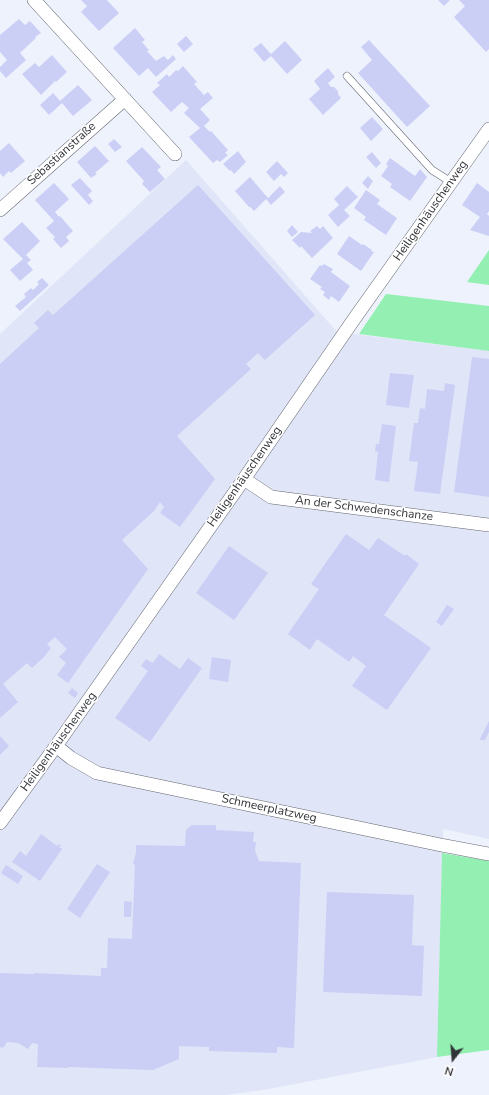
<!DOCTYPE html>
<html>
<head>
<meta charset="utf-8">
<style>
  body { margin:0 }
  #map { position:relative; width:489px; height:1095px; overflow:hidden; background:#eef2fd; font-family:"Nunito Sans",sans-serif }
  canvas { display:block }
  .north { position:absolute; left:433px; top:1039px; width:40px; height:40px; -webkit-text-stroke:3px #fff; paint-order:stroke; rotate:197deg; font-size:11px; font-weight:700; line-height:16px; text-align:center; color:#323438 }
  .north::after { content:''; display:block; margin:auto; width:14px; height:18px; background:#323438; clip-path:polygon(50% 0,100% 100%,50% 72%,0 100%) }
</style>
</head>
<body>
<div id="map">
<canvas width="489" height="1095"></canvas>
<div class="north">N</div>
</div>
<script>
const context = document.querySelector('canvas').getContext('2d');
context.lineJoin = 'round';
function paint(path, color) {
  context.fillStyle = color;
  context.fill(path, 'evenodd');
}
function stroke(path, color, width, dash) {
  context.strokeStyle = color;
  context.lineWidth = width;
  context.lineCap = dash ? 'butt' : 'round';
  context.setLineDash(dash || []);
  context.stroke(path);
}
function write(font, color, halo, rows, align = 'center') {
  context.font = font + ' "Nunito Sans",sans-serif';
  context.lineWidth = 3;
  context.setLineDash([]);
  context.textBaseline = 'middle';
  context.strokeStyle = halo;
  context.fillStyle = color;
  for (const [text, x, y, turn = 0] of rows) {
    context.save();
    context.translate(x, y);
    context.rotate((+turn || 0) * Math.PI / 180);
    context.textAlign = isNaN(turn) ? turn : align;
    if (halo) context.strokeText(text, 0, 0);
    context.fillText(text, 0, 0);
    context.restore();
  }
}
paint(new Path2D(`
  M186 160 337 332 489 351V839L443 829 437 1057 263 1090 225 1095H0V334Z`), '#e0e5f7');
paint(new Path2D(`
  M489 250V285L467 282Z
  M386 294 489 306V351L359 334Z
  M442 853 489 861V1050L437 1057Z`), '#93f0b2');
paint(new Path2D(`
  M81 0H107L119 13 99 31 81 12 87 6Z
  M438 0H450L444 6Z
  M459 0H489V49L486 52 454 17 465 6Z
  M19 19 25 25 30 21 41 33 35 37 36 38 20 53 26 60 6 78 0 71V67L7 60 0 52V35Z
  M135 28 145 40 142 42 149 50 147 51 156 61 164 56 168 60 173 55 176 59 156 77 148 68 139 76 113 48Z
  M186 36 193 44 184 52 177 44Z
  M369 40 430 106 407 127 358 73 372 60 361 47Z
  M285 41 302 60 287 74 271 56 264 62 253 49 261 43 271 54Z
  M52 55 67 72 56 82 55 81 41 95 22 74 35 63 39 67Z
  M183 66 197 82 194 84 204 95 208 92 213 98 200 109 210 120 204 126 210 132 211 131 228 150 225 153 228 155 220 162 217 160 213 163 189 137 200 128 184 113 189 108 182 102 171 112 152 92 160 85 157 83 167 74 169 77 176 70 178 71Z
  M328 68 335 77 328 83 331 87H334L338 91V94L341 98 323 115 309 99 320 89 314 81Z
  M78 85 92 100 73 116 62 103 49 115 40 105 53 93 60 101Z
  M372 117 383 129 371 141 360 128Z
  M114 139 122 147 115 152 108 144Z
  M9 143 25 161 11 173 9 171 3 177 0 173V151Z
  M95 146 109 161 95 173 97 174 91 178 77 162Z
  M142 147 161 167 157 170 165 179 150 192 142 184 144 181 126 161Z
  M238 151 246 162 234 174 231 170 230 171 223 164Z
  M372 152 381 163 376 168 366 157Z
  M390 158 415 176 420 169 427 177 410 201 390 187 392 184 381 176 388 166 386 164Z
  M277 161 288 173 284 177 281 174 274 181 266 172Z
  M368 176 373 181 368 189 362 183Z
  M250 177 268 198 280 186 285 192 271 205 266 199 254 211 250 207H249L235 191Z
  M80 178 92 191 88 195 93 201 89 205 71 185Z
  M54 183 69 199 55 212 59 217 60 216 73 231 66 237 69 241 61 248 53 239 55 237 46 228 54 221 35 200Z
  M477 183 489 192V211L487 214 489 216V236L470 230 480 217 462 205Z
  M198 185 315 315 265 360 258 353 246 364 251 369 177 436 215 479 180 527 160 513 164 507 160 502 154 511 122 540 148 569 68 683 57 675 66 663 59 657 67 649 55 637 47 644 51 648 44 657 32 668 27 663 3 684 18 702 0 718V364L39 328 34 323 48 310 53 315Z
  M347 186 358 197 344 210 350 216 338 227 328 215 339 205 334 199Z
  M366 190 380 200 377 204 397 218 386 235 364 220 366 217 354 208Z
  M22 222 40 241 26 255 31 260 27 263 33 270 20 281 10 270 23 259 3 239Z
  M292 225 298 232 292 237 287 231Z
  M317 226 320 229 323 226 333 238 312 258 301 246 300 248 292 240 301 232 312 233 310 231Z
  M349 236 362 245 363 244 372 250 371 251 374 252 361 271 337 254Z
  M324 264 333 269 331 272 350 286 339 302 331 296 329 300 323 295 325 292 320 289 322 287 310 279 320 265 322 266Z
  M42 278 49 285 20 311 15 306 26 297 24 294 31 288 33 290 39 284 37 282Z
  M472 357 489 359V497L454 492Z
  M390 373 414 375 409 408 386 405Z
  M445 383 455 385 440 494 414 491 418 462 409 461 414 423H418L420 408 425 409 427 389 444 391Z
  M382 424 396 426 389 482 375 480 378 452 375 451 376 444H379Z
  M346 534 369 550 378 538 405 556 406 554 419 564 384 615 431 648 387 710 352 686 366 666 353 656 350 661H348L317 639 310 650 288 634 319 589 311 584Z
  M229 546 268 573 234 620 196 593Z
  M447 605 454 609 442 626 436 622Z
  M159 654 180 669 188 658 202 668 150 742 115 718 148 671 141 666 146 659 153 663Z
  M212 657 231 660 228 682 209 679Z
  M72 688 78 693 75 698 68 693Z
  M489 721V732L485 740H480V739Z
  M0 736 9 746 0 755Z
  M192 825H216V830L254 832 253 842H256L255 851 259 861 301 863 294 1048 277 1047V1053L209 1051V1047L179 1046V1059L153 1070 68 1067V1068L37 1067 38 1044 32 1043 28 1049 18 1043 7 1042 3 1048 0 1047V973L34 974V973L101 976V968H107L108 938 132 939 135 865 133 864 136 852V845L185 846 186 830Z
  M41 834 57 846 59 844 61 846 59 847 62 849 40 881 12 862 20 851 26 856Z
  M97 864 110 872 80 918 67 909Z
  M6 865 23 876 18 884 1 873Z
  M327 892 414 895 412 945 424 946 422 996 323 992Z
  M124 901 132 902 131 917H124Z`), '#cccff5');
const service = new Path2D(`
  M347 76 432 170 451 182`);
const minor = new Path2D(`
  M34 0 175 154
  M0 210 125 99
  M244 479 271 497 489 525
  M56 746 71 758 97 773 441 845 489 854
  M0 823 56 746 244 479 352 322 489 129`);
stroke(service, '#646771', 8);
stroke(minor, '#646771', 14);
stroke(service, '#fff', 7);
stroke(minor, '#fff', 13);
write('12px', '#323438', '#fff', [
  ["Sebastianstraße",62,154,-42],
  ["Heiligenhäuschenweg",431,211,-55],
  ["Heiligenhäuschenweg",245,477,-55],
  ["An der Schwedenschanze",364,509,7],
  ["Heiligenhäuschenweg",59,742,-54],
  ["Schmeerplatzweg",269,809,12]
]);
</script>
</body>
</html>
